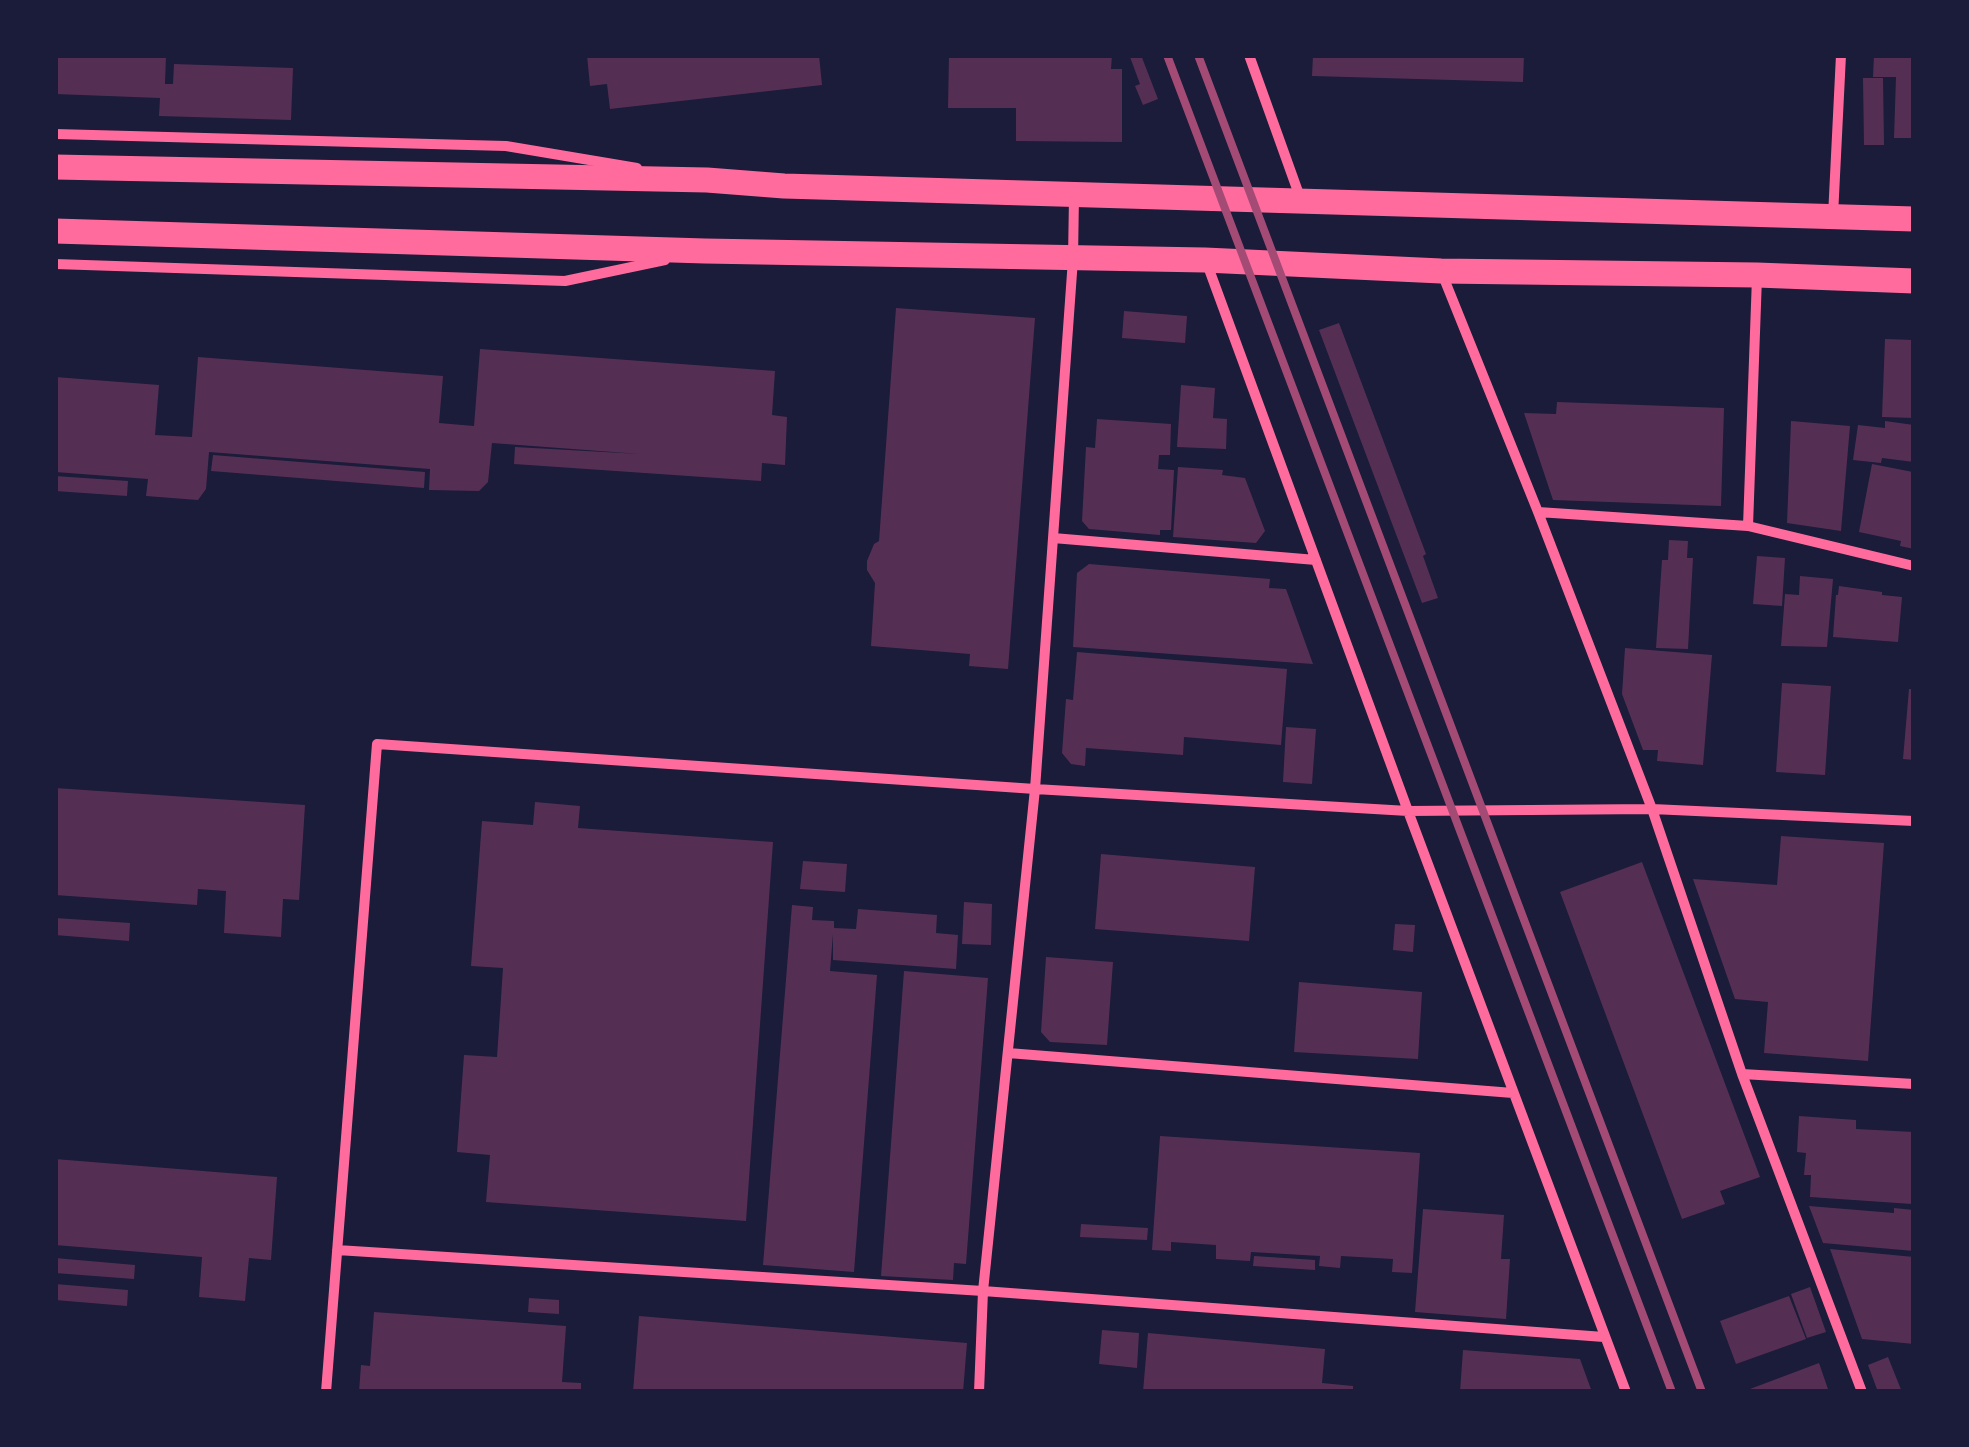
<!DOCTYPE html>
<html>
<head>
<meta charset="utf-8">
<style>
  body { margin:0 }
  #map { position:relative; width:1969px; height:1447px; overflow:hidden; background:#1b1b3a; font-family:"Alegreya Sans",sans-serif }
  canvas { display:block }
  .frame { position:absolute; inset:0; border:58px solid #1b1b3a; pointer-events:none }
</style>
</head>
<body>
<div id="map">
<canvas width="1969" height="1447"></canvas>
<div class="frame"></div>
</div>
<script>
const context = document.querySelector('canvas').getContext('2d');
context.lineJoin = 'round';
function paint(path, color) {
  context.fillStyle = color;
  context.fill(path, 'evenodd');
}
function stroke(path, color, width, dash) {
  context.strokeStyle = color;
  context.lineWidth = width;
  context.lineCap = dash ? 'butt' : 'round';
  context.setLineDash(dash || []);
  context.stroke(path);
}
paint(new Path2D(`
  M55 55H166L165 84H173L174 64 293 68 291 120 159 116 160 98 55 94Z
  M587 55H819L822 85 610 109 607 84 590 86Z
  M949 55H1112L1111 69H1122V142L1016 141V108H948Z
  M1135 55H1141L1158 99 1143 105 1135 86 1140 84 1130 57Z
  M1313 55H1524L1523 82 1312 76Z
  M1874 55H1914V138H1894L1896 77H1873Z
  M1863 78H1883L1884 145H1864Z
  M896 308 1035 318 1008 669 969 666 970 654 871 646 875 583 867 570V561L874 544 879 541Z
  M1124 311 1187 316 1185 343 1122 338Z
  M1339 323 1426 554 1423 556 1438 598 1422 603 1319 330Z
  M1885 339 1914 340V418L1882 417Z
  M480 349 775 371 772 415 787 417 785 465 762 463 761 481 514 464 515 447 640 454 492 443 488 482 479 491 429 490 430 469 209 452 206 489 198 500 146 496 148 479 55 472V377L159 385 155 435 192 437 198 357 443 376 439 423 474 426Z
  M1181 385 1215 388 1213 418 1227 419 1226 449 1177 447Z
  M1557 402 1724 408 1721 506 1553 500 1524 413 1556 414Z
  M1097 419 1171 424 1170 455H1159L1158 469 1174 470 1171 530H1160V535L1089 529 1082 521 1086 447 1095 448Z
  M1791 421 1850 426 1841 531 1787 523Z
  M1885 421 1914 425V462L1882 458 1881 463 1853 460 1858 425 1885 428Z
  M213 455 425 472 424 488 211 471Z
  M1872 464 1913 472 1914 549 1900 546 1901 541 1859 532Z
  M1178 467 1223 470 1222 475 1245 478 1265 531 1256 543 1173 537Z
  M55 476 128 481 127 496 55 491Z
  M1669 540 1688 541 1687 558H1693L1688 649 1656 648 1662 560H1668Z
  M1757 556 1785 558 1782 606 1753 604Z
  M1089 564 1270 579 1269 588 1286 589 1313 664 1073 647 1077 573Z
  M1800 576 1833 579 1827 647 1781 646 1785 594 1799 595Z
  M1839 586 1882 592V595L1902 597 1898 642 1833 637 1836 595H1838Z
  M1625 648 1712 655 1703 765 1657 761 1658 750H1643L1622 694Z
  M1077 652 1287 669 1281 745 1184 737 1183 755 1086 748 1085 766 1071 764 1062 753 1066 699 1073 700Z
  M1782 683 1831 686 1825 775 1776 772Z
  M1909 689H1914V760L1903 759Z
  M1286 727 1316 729 1312 784 1283 782Z
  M55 788 305 805 299 900 283 899 281 937 224 933 226 891 198 889 197 905 55 895Z
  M535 802 580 806 578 828 773 842 746 1221 486 1202 490 1155 457 1152 464 1055 497 1057 503 968 471 966 482 821 533 825Z
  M1781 836 1884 843 1868 1061 1764 1053 1768 1002 1735 999 1693 879 1777 885Z
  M1101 854 1255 867 1249 941 1095 929Z
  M803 861 847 864 845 892 800 889Z
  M1642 862 1760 1177 1720 1191 1725 1204 1682 1219 1560 892Z
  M964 902 992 904 991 945 962 944Z
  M792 905 813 907 812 920 834 921V928L856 929 858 909 937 915 936 933 958 935 956 969 833 960V934L830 971 877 975 854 1272 763 1265Z
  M55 918 130 923 129 941 55 935Z
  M1395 924 1415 925 1413 952 1393 950Z
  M1046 957 1113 962 1107 1045 1050 1042 1041 1032Z
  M904 971 988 978 966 1264 954 1263 953 1280 881 1276Z
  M1299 982 1422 992 1418 1059 1294 1052Z
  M1799 1116 1856 1120V1129L1914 1132 1912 1204 1810 1197 1811 1175H1804L1806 1153 1797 1152Z
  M1160 1136 1420 1153 1412 1273 1392 1272 1393 1259 1341 1256 1340 1268 1319 1266 1320 1256 1251 1252 1250 1261 1216 1259V1245L1171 1242V1251L1152 1250Z
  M55 1159 277 1177 271 1260 249 1258 245 1301 199 1297 202 1257 55 1245Z
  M1809 1206 1894 1213V1208L1914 1210V1251L1823 1243Z
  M1423 1209 1504 1215 1501 1259H1510L1506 1319 1415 1312Z
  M1081 1224 1148 1228 1147 1240 1080 1237Z
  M1830 1249 1914 1257V1344L1862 1339Z
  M1254 1256 1315 1260V1270L1253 1266Z
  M55 1258 135 1265 134 1279 55 1273Z
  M55 1284 128 1290 127 1306 55 1300Z
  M1810 1287 1826 1332 1807 1338 1791 1294Z
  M1789 1296 1806 1339 1736 1364 1720 1321Z
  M529 1298 559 1300V1314L528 1312Z
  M374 1312 566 1326 562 1382 581 1383V1392H359L361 1365 370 1366Z
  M639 1316 967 1343 963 1392H633Z
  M1102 1330 1139 1333 1137 1368 1099 1364Z
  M1148 1333 1325 1349 1322 1383 1353 1386V1392H1143Z
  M1463 1350 1580 1359 1592 1392H1460Z
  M1888 1357 1902 1392H1878L1868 1365Z
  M1819 1363 1829 1392H1742Z`), '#542f53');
stroke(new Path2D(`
  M1249 55 1301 200
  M55 134 506 146 637 168
  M1833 216 1841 55
  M1206 261 1408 811 1626 1392
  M55 264 565 281 665 260
  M1441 271 1538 512 1652 809 1742 1074 1862 1392
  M1538 512 1748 526 1914 566
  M1748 526 1757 277
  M1053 538 1316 560
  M1008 1053 1513 1093
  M1742 1074 1914 1084
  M337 1250 983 1291 1604 1337
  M326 1392 377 744 1035 789 1408 811 1652 809 1914 821
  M979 1392 983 1291 1035 789 1073 259 1074 196`), '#ff6b9d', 10);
stroke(new Path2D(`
  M55 167 707 180 784 186 1914 219
  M55 231 705 251 1205 260 1441 271 1757 275 1914 281`), '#ff6b9d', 25);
stroke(new Path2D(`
  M1167 55 1672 1392
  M1198 55 1702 1392`), '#a44b75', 8);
</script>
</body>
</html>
